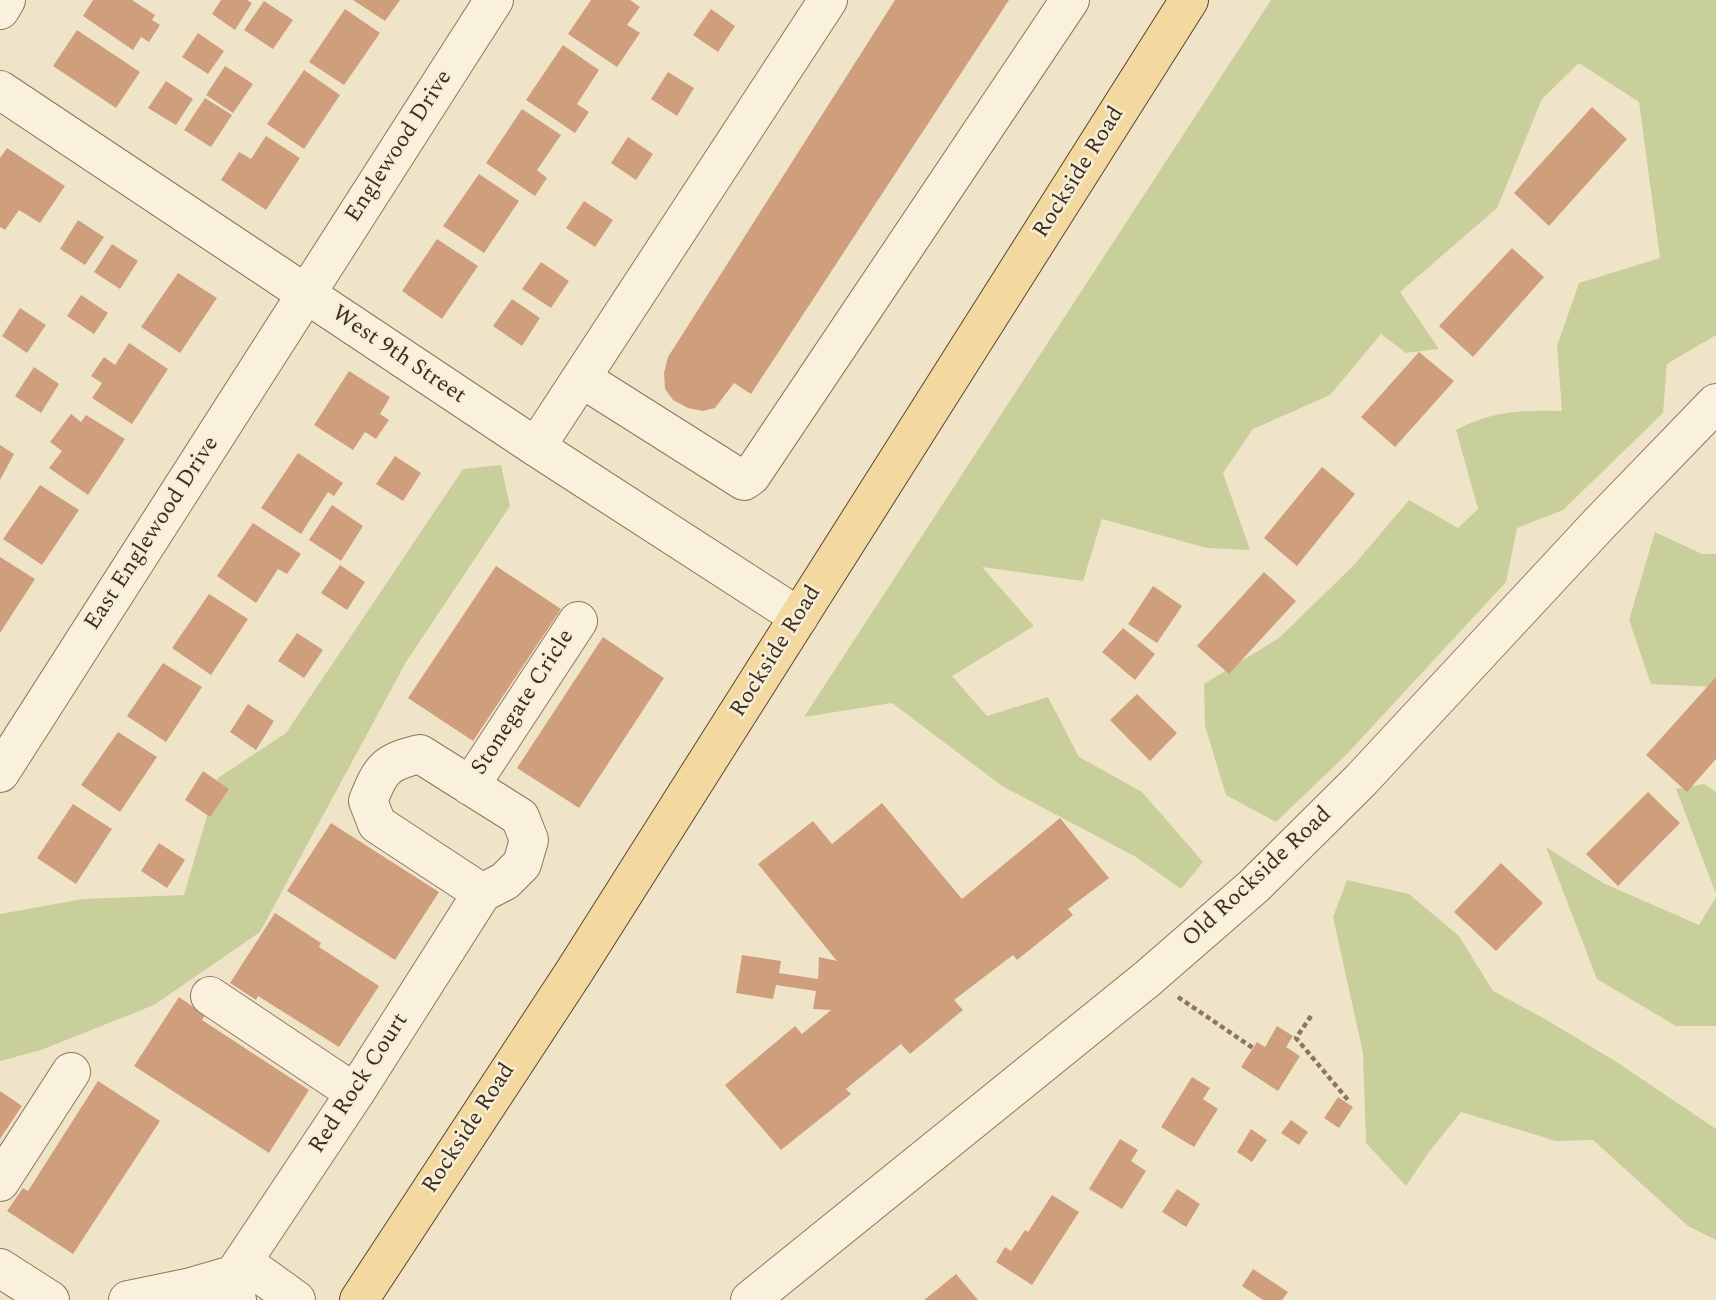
<!DOCTYPE html>
<html>
<head>
<meta charset="utf-8">
<style>
  body { margin:0 }
  canvas { display:block; background:#f0e4c8 }
</style>
</head>
<body>
<canvas width="1716" height="1300"></canvas>
<script>
const context = document.querySelector('canvas').getContext('2d');
context.lineJoin = 'round';
function paint(path, color) {
  context.fillStyle = color;
  context.fill(path, 'evenodd');
}
function stroke(path, color, width, dash) {
  context.strokeStyle = color;
  context.lineWidth = width;
  context.lineCap = dash ? 'butt' : 'round';
  context.setLineDash(dash || []);
  context.stroke(path);
}
function write(font, color, halo, rows, align = 'center') {
  context.font = font + ' Spectral,serif';
  context.lineWidth = 5;
  context.setLineDash([]);
  context.textBaseline = 'middle';
  context.strokeStyle = halo;
  context.fillStyle = color;
  for (const [text, x, y, turn = 0] of rows) {
    context.save();
    context.translate(x, y);
    context.rotate((+turn || 0) * Math.PI / 180);
    context.textAlign = isNaN(turn) ? turn : align;
    if (halo) context.strokeText(text, 0, 0);
    context.fillText(text, 0, 0);
    context.restore();
  }
}
paint(new Path2D(`
  M1271 0H1716V335L1667 364 1663 413 1563 510 1517 528 1506 582 1346 755 1276 822 1226 795 1205 726 1204 684 1279 638 1355 564 1409 500 1458 528 1478 509 1456 430C1492 411 1521 410 1562 411L1557 346 1579 283 1660 258 1639 102 1579 63 1542 99 1497 208 1400 292 1439 349 1406 353 1381 334 1330 395 1253 429 1223 473 1250 550 1207 548 1102 519 1083 581 982 567 1034 626 952 676 987 716 1048 697 1079 757 1142 792 1203 862 1181 889 1136 857 1002 786 892 703 804 717Z
  M501 465 510 506 406 662 260 932 154 1005 41 1050 0 1061V914L83 899 184 895 218 778 286 733 463 469Z
  M1655 532 1702 554H1716V687L1651 684 1629 620Z
  M1704 784 1716 792V894L1676 789Z
  M1546 847 1603 883 1699 925 1716 897V1026H1676L1597 979Z
  M1347 880 1409 894 1459 936 1493 991 1545 1019 1615 1061 1716 1129V1240L1688 1226 1593 1140 1556 1141 1461 1112 1429 1152 1406 1186 1366 1143 1363 1053 1333 917Z`), '#c9cf9b');
paint(new Path2D(`
  M93 0H132L155 15 152 20 160 25 149 42 141 37 133 50 83 16Z
  M221 0H247L252 3 235 30 212 14Z
  M353 0H400L385 21Z
  M591 0H630L640 7 627 25 640 33 617 67 568 34Z
  M895 0H1009L751 394 734 383 715 408 703 411 688 408 673 400 665 389 664 373 668 357Z
  M264 1 293 20 273 49 244 30Z
  M345 9 380 33 344 85 309 62Z
  M711 9 735 26 718 52 693 35Z
  M77 30 140 72 116 108 53 66Z
  M198 33 224 51 208 74 182 57Z
  M563 45 599 70 577 104 589 112 575 133 526 100Z
  M225 66 253 84 233 113 206 95Z
  M304 70 340 95 304 149 267 124Z
  M668 72 694 88 677 116 651 99Z
  M166 81 193 99 176 125 148 108Z
  M205 98 232 115 211 147 184 130Z
  M1592 107 1627 139 1549 226 1514 193Z
  M522 109 561 135 537 170 547 178 535 196 486 163Z
  M266 136 300 158 266 210 221 180 239 152 251 159Z
  M628 137 653 154 636 180 611 163Z
  M7 148 65 186 40 223 19 210 5 230 0 227V158Z
  M479 174 519 201 484 253 443 226Z
  M584 201 613 220 595 247 566 228Z
  M78 220 104 237 85 265 60 249Z
  M437 239 478 266 442 319 402 291Z
  M112 244 138 261 120 289 94 272Z
  M1512 248 1544 277 1473 357 1439 326Z
  M541 262 569 281 551 308 522 289Z
  M178 273 217 298 180 353 141 327Z
  M81 295 108 313 94 334 67 316Z
  M512 299 540 318 522 346 493 326Z
  M20 308 46 325 27 353 2 336Z
  M129 343 168 369 132 424 92 398 102 383 91 376 104 357 115 365Z
  M1419 352 1454 381 1395 447 1361 417Z
  M34 367 59 384 41 413 15 396Z
  M349 371 390 397 380 414 389 420 376 439 365 432 353 450 314 425Z
  M71 414 81 422 86 415 125 439 88 495 49 468 62 451 50 442Z
  M0 445 14 454 0 480Z
  M298 453 343 483 334 496 328 492 301 534 261 508Z
  M395 456 421 473 403 501 376 484Z
  M1322 467 1355 494 1297 566 1264 538Z
  M40 485 79 510 42 565 3 539Z
  M332 505 363 526 341 561 309 540Z
  M253 523 301 554 287 574 278 569 256 603 217 576Z
  M0 557 35 579 0 633Z
  M340 565 365 582 347 610 321 593Z
  M496 566 561 609 473 741 408 698Z
  M1264 572 1296 601 1229 674 1197 646Z
  M1153 586 1182 606 1157 643 1128 624Z
  M209 594 248 619 211 675 172 648Z
  M1123 628 1155 654 1135 680 1102 652Z
  M297 633 323 650 304 678 278 661Z
  M603 637 664 678 579 808 517 768Z
  M163 663 202 687 166 742 127 716Z
  M1716 677V759L1687 792 1646 755Z
  M1137 694 1177 733 1150 761 1110 720Z
  M248 704 274 721 256 750 230 732Z
  M118 732 157 757 120 812 81 785Z
  M203 771 229 789 210 817 185 800Z
  M1648 792 1680 823 1618 886 1586 854Z
  M882 803 962 899 1060 818 1109 878 1068 909 1073 915 1017 960 1013 955 954 1000 963 1010 910 1054 901 1044 846 1089 851 1094 781 1150 725 1085 795 1026 802 1034 831 1010 813 1009 816 991 776 985 773 999 736 993 742 955 781 961 779 973 818 979 819 957 837 961 758 864 813 821 832 844Z
  M73 804 112 829 76 884 37 858Z
  M331 823 439 892 395 960 287 891Z
  M159 843 185 860 167 888 141 871Z
  M1501 863 1543 903 1496 951 1454 912Z
  M275 913 321 943 319 947 379 986 339 1047 258 996 256 1000 230 983Z
  M179 997 205 1015 202 1020 309 1090 269 1153 134 1066Z
  M1277 1026 1293 1036 1286 1047 1300 1056 1278 1091 1241 1067 1257 1042 1265 1047Z
  M1192 1077 1210 1088 1203 1099 1218 1109 1194 1147 1161 1127Z
  M98 1081 160 1121 73 1254 7 1211 23 1188 28 1191Z
  M0 1091 22 1106 0 1139Z
  M1338 1097 1353 1107 1339 1128 1324 1118Z
  M1291 1120 1308 1132 1299 1145 1281 1133Z
  M1251 1129 1267 1140 1252 1162 1237 1152Z
  M1120 1139 1138 1150 1131 1161 1146 1171 1122 1209 1089 1189Z
  M1177 1189 1200 1204 1186 1227 1162 1212Z
  M1052 1195 1079 1212 1032 1285 996 1262 1005 1247 1011 1251 1025 1230 1028 1232Z
  M1253 1269 1288 1292 1282 1300H1263L1242 1286Z
  M956 1274 978 1300H924L939 1288Z`), '#cf9f7d');
const minor = new Path2D(`
  M0 10 6 0
  M0 90 536 447 799 617
  M581 378 744 481 751 476 1070 0
  M536 447 828 0
  M420 754 520 817 529 840 522 864 505 881 482 893 377 824 368 801C381 768 386 762 420 754Z
  M0 773 494 0
  M470 786 578 621
  M210 996 355 1093
  M0 1182 71 1072
  M0 1268 50 1300
  M128 1300 191 1287 253 1269 296 1300
  M237 1300 231 1295 235 1273 355 1093 482 893
  M750 1300 1147 979 1254 886 1361 780 1599 524 1716 403`);
const major = new Path2D(`
  M359 1300 574 972 1189 0`);
stroke(minor, '#8d765c', 40);
stroke(major, '#5b4430', 40);
stroke(new Path2D(`
  M1178 997 1253 1048
  M1311 1016 1296 1038 1348 1100`), '#8d765c', 4.5, [5, 3.5]);
stroke(minor, '#faf1dc', 38);
stroke(major, '#f3d9a0', 38);
write('23px', '#3d2e20', '#f7eed8', [
  ["Englewood Drive",400,147,-57],
  ["Rockside Road",1080,173,-58],
  ["West 9th Street",398,356,34],
  ["East Englewood Drive",153,534,-57],
  ["Rockside Road",777,652,-58],
  ["Stonegate Cricle",524,703,-57],
  ["Old Rockside Road",1258,878,-43],
  ["Red Rock Court",360,1084,-57],
  ["Rockside Road",470,1129,-57]
]);
</script>
</body>
</html>
